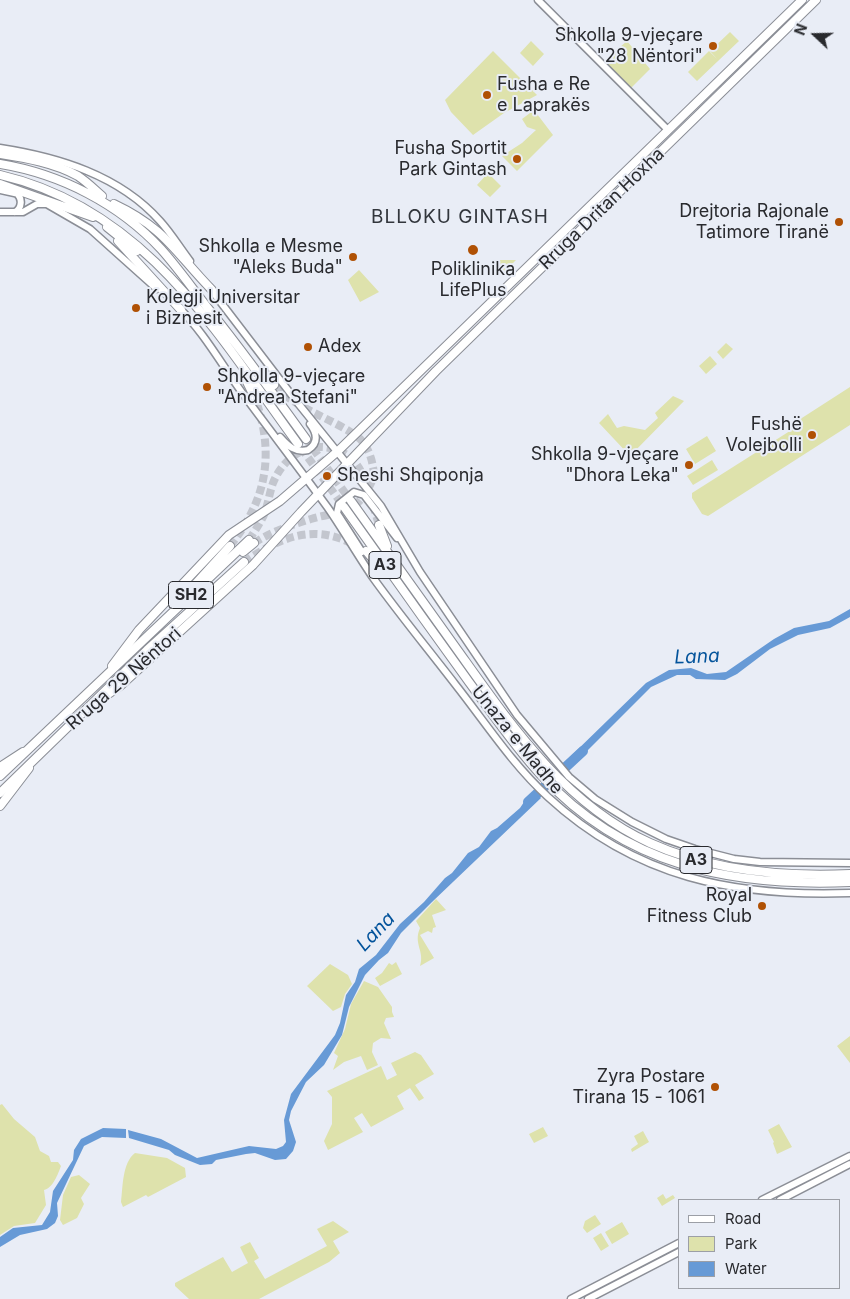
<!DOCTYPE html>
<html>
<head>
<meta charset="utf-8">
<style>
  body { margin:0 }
  #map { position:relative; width:850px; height:1299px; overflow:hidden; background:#e9edf6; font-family:Inter,sans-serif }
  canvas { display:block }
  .legend { position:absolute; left:678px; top:1199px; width:162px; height:90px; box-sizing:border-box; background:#e9edf6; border:1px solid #9c9fa6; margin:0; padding:6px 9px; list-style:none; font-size:15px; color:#292a2e }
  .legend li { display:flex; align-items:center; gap:10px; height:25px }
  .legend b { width:25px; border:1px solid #9c9fa6 }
  .north { position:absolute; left:790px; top:10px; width:50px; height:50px; -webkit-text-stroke:4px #e9edf6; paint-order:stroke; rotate:291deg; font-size:14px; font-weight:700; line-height:20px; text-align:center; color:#292a2e }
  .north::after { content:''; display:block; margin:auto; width:18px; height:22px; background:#292a2e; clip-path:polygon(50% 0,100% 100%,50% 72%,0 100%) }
</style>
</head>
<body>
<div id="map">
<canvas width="850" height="1299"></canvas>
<ul class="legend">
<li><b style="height:6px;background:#fff"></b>Road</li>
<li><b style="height:14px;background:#dee2ac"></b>Park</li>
<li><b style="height:14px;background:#679ad6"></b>Water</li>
</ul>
<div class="north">N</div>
</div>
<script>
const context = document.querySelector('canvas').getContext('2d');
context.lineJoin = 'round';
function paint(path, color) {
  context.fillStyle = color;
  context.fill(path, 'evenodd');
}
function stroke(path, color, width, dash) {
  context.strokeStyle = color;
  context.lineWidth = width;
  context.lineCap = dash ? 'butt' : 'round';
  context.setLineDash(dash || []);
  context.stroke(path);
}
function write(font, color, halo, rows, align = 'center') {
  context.font = font + ' Inter,sans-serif';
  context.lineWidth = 4;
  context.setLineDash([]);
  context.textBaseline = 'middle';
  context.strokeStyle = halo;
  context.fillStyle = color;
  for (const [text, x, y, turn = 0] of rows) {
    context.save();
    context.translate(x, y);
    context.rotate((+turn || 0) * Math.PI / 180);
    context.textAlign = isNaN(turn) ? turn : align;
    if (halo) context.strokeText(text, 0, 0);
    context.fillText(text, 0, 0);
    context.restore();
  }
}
paint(new Path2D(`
  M730 32 739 41 697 81 688 72 709 51 717 59 710 51Z
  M531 41 544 54 533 66 520 53Z
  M627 41 650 69 631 88 604 61Z
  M493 51 537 95 504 113 473 135 451 112 445 100Z
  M534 110 553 135 517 171 502 156 522 143 536 130 527 127 522 119Z
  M488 173 501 186 490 197 477 185Z
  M500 260H516L501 275Z
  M359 270 379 292 360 302 348 280Z
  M726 343 733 349 723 359 717 352Z
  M710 356 717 364 706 374 699 366Z
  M850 387V425L708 516 702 514 692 498V493L793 429 791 425Z
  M673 396 684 401 630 456 599 423 608 414 617 428 624 426 645 430 658 418 655 413Z
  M707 436 716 451 695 464 686 449Z
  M712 460 718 470 693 485 687 476Z
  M436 899 446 910 432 915 436 927 433 928 432 933 428 931 420 935 434 958 420 966C425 951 413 944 420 928L416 921Z
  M396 962 402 974 380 986 375 978 382 973 389 963 392 965Z
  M330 964 348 975 352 984 345 994 341 1007 333 1011 307 986Z
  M364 981 378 987 392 1007V1012L394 1017 386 1018 384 1023 391 1039 381 1038 373 1043 372 1052 378 1065 367 1070 361 1056 344 1062 333 1070 338 1056 334 1053 345 1029 351 1004Z
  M850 1036V1063L837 1046Z
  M415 1052 421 1055 434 1074 415 1085 424 1098 419 1101 410 1088 397 1096 404 1109 371 1127 362 1113 354 1118 363 1132 328 1150 324 1141 332 1124V1097L327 1091 381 1066 387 1080 397 1075 391 1063Z
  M2 1104 14 1119 35 1137 40 1151 49 1156 51 1162H58L61 1166C58 1174 53 1188 44 1190L46 1205 35 1223 14 1226 0 1235V1105Z
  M779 1124 792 1147 777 1154 773 1143 774 1142 768 1130Z
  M543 1127 548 1136 534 1143 529 1134Z
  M643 1131 649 1142 632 1152 631 1149 638 1144 634 1136Z
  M135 1153 167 1158 185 1168 186 1177 148 1197 146 1195 123 1207 121 1202C123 1187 122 1163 135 1153Z
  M79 1175 90 1184 81 1198 84 1204 77 1218 63 1225 60 1220 63 1195 71 1177Z
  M663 1194 666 1199 673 1195 675 1198 662 1206 657 1198Z
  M595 1215 601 1224 587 1233 583 1228 585 1221Z
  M333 1221 349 1232 333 1241 340 1253 329 1262 259 1299H189L175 1286V1283L223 1257 232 1272 248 1263 240 1247 250 1242 259 1258 254 1261 265 1279 327 1246 317 1229Z
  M622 1222 629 1234 612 1244 605 1232Z
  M601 1233 609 1246 601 1251 593 1238Z`), '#dee2ac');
paint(new Path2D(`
  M850 609V617L830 628 798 635 770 649 737 674 725 680 696 679 690 675H677L651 687 576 762 571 756 646 683 669 670 691 668 707 674 726 672 774 639 794 628 829 621Z
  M535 792 541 798 432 902 401 933 388 953 379 960 365 975 349 1007 342 1035 324 1065 306 1082 291 1111 289 1120 296 1142 293 1151 286 1159 275 1160 255 1153 246 1154 216 1160 212 1164 200 1165 175 1155 169 1150 129 1138 128 1130 161 1139 197 1158 249 1146 276 1149 283 1146 286 1142 284 1120 291 1094 335 1035 340 1023 346 995 355 982 359 969 376 955 400 924 424 902 445 878 452 873 468 853 479 847 491 831 497 828 520 808 528 796Z
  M103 1128 126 1129V1138L102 1137 84 1146 57 1203 58 1216 55 1223 47 1229 20 1235 0 1247V1237L13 1228 42 1225 50 1212 53 1191 73 1160 74 1150 81 1139Z`), '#679ad6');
stroke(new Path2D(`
  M528 802 583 751`), '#679ad6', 10);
stroke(new Path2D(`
  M306 439 351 501
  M301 448 344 507
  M373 505 379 525
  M249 540C254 532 259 525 263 517 268 506 269 494 273 483 283 458 307 441 334 449 355 455 363 472 369 492
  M254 543C271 532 291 525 311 519 337 511 353 516 368 489 372 482 375 475 373 467 371 455 366 442 355 435 329 417 296 409 274 385
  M230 546C267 499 275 454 255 398
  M244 562C279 538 312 523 353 544`), '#c3c6ce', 8, [8, 4]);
const secondary = new Path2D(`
  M538 0 668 130
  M0 148C58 157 119 175 160 221 171 233 180 248 190 261
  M0 190 19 194
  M45 203 90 229 157 289
  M0 212H23L37 204H47
  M15 212C22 208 23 198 16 193
  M209 287 297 402 381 506 420 572 517 715 569 777 595 799 632 822 666 839 695 849 734 859 760 862 850 863
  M178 307C206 334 225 371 249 402 275 437 302 472 328 508 344 531 358 556 374 579 400 615 428 649 455 684 485 722 512 764 548 797 636 878 734 897 850 893
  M280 437C288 446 295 453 308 450 319 443 317 433 310 424
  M362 552 337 513 339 504 354 492 364 495 397 538
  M762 1200 850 1156
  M780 1200 850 1164
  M571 1299 679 1243
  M588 1299 679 1252`);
const primary = new Path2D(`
  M112 666 139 630 229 535 280 501 338 451 802 0
  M91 706 120 686 253 565 301 512 436 371 816 0
  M0 767 23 752
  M0 806 29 768`);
const trunk = new Path2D(`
  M0 154C26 158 55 163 78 176 87 182 94 189 102 196
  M0 164C61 174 119 204 161 249 179 269 194 291 211 312 244 353 275 396 306 439
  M0 175C146 209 216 332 298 444
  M0 184 93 217
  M114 204C165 228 175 252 212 290
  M107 227 137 251
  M118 241 181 310
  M263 373 274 385
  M245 378 255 398
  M351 501C388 552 424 604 461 655 513 728 566 805 650 843 712 871 782 877 850 874
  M344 507C385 565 427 624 469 682 492 713 514 746 541 775 625 866 731 887 850 882
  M379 525 387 546
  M366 551 386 574
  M243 552 254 543
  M190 590 230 546
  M0 776 249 540
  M0 793 147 650 244 562`);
stroke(secondary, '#8b8e96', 9);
stroke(primary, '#8b8e96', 10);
stroke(trunk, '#8b8e96', 10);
stroke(secondary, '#fff', 6);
stroke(primary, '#fff', 8);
stroke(trunk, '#fff', 8);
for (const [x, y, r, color] of [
  [713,46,5,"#b05104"],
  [487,95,5,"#b05104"],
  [517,159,5,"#b05104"],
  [839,222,5,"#b05104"],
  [473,250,6,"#b05104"],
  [353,257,5,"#b05104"],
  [136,308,5,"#b05104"],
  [308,347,5,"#b05104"],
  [207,387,5,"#b05104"],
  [812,435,5,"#b05104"],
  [689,465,5,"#b05104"],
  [327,476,5,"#b05104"],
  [762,906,5,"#b05104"],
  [715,1087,5,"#b05104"]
]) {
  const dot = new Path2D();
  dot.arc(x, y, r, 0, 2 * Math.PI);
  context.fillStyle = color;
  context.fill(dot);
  stroke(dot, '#e9edf6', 2);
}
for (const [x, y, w] of [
  [385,565,32],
  [191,595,45],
  [696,860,32]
]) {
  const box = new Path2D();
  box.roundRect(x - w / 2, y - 13.5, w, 27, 4);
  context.fillStyle = '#e9edf6';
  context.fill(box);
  stroke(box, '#292a2e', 1);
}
write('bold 16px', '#292a2e', null, [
  ["A3",385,565],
  ["SH2",191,595],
  ["A3",696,860]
]);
write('18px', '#292a2e', '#e9edf6', [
  ["Shkolla 9-vjeçare",703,36],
  ["\"28 Nëntori\"",703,57],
  ["Fusha e Re",497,85,"left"],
  ["e Laprakës",497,106,"left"],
  ["Fusha Sportit",507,149],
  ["Park Gintash",507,170],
  ["Drejtoria Rajonale",829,212],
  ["Tatimore Tiranë",829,233],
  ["Shkolla e Mesme",343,247],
  ["\"Aleks Buda\"",343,268],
  ["Poliklinika",473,270,"center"],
  ["LifePlus",473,291,"center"],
  ["Kolegji Universitar",146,298,"left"],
  ["i Biznesit",146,319,"left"],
  ["Adex",318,347,"left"],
  ["Shkolla 9-vjeçare",217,377,"left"],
  ["\"Andrea Stefani\"",217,398,"left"],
  ["Fushë",802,425],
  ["Volejbolli",802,446],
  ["Shkolla 9-vjeçare",679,455],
  ["\"Dhora Leka\"",679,476],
  ["Sheshi Shqiponja",337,476,"left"],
  ["Royal",752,896],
  ["Fitness Club",752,917],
  ["Zyra Postare",705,1077],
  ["Tirana 15 - 1061",705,1098]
], 'right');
write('18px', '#292a2e', '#e9edf6', [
  ["Rruga Dritan Hoxha",602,209,-44],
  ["Rruga 29 Nëntori",124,679,-41],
  ["Unaza e Madhe",517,740,51]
]);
context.letterSpacing = '1px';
write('19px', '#32363c', '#e9edf6', [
  ["BLLOKU GINTASH",460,217]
]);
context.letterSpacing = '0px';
write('italic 19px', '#03539b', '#e9edf6', [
  ["Lana",697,657,-2],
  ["Lana",376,932,-46]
]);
</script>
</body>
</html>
